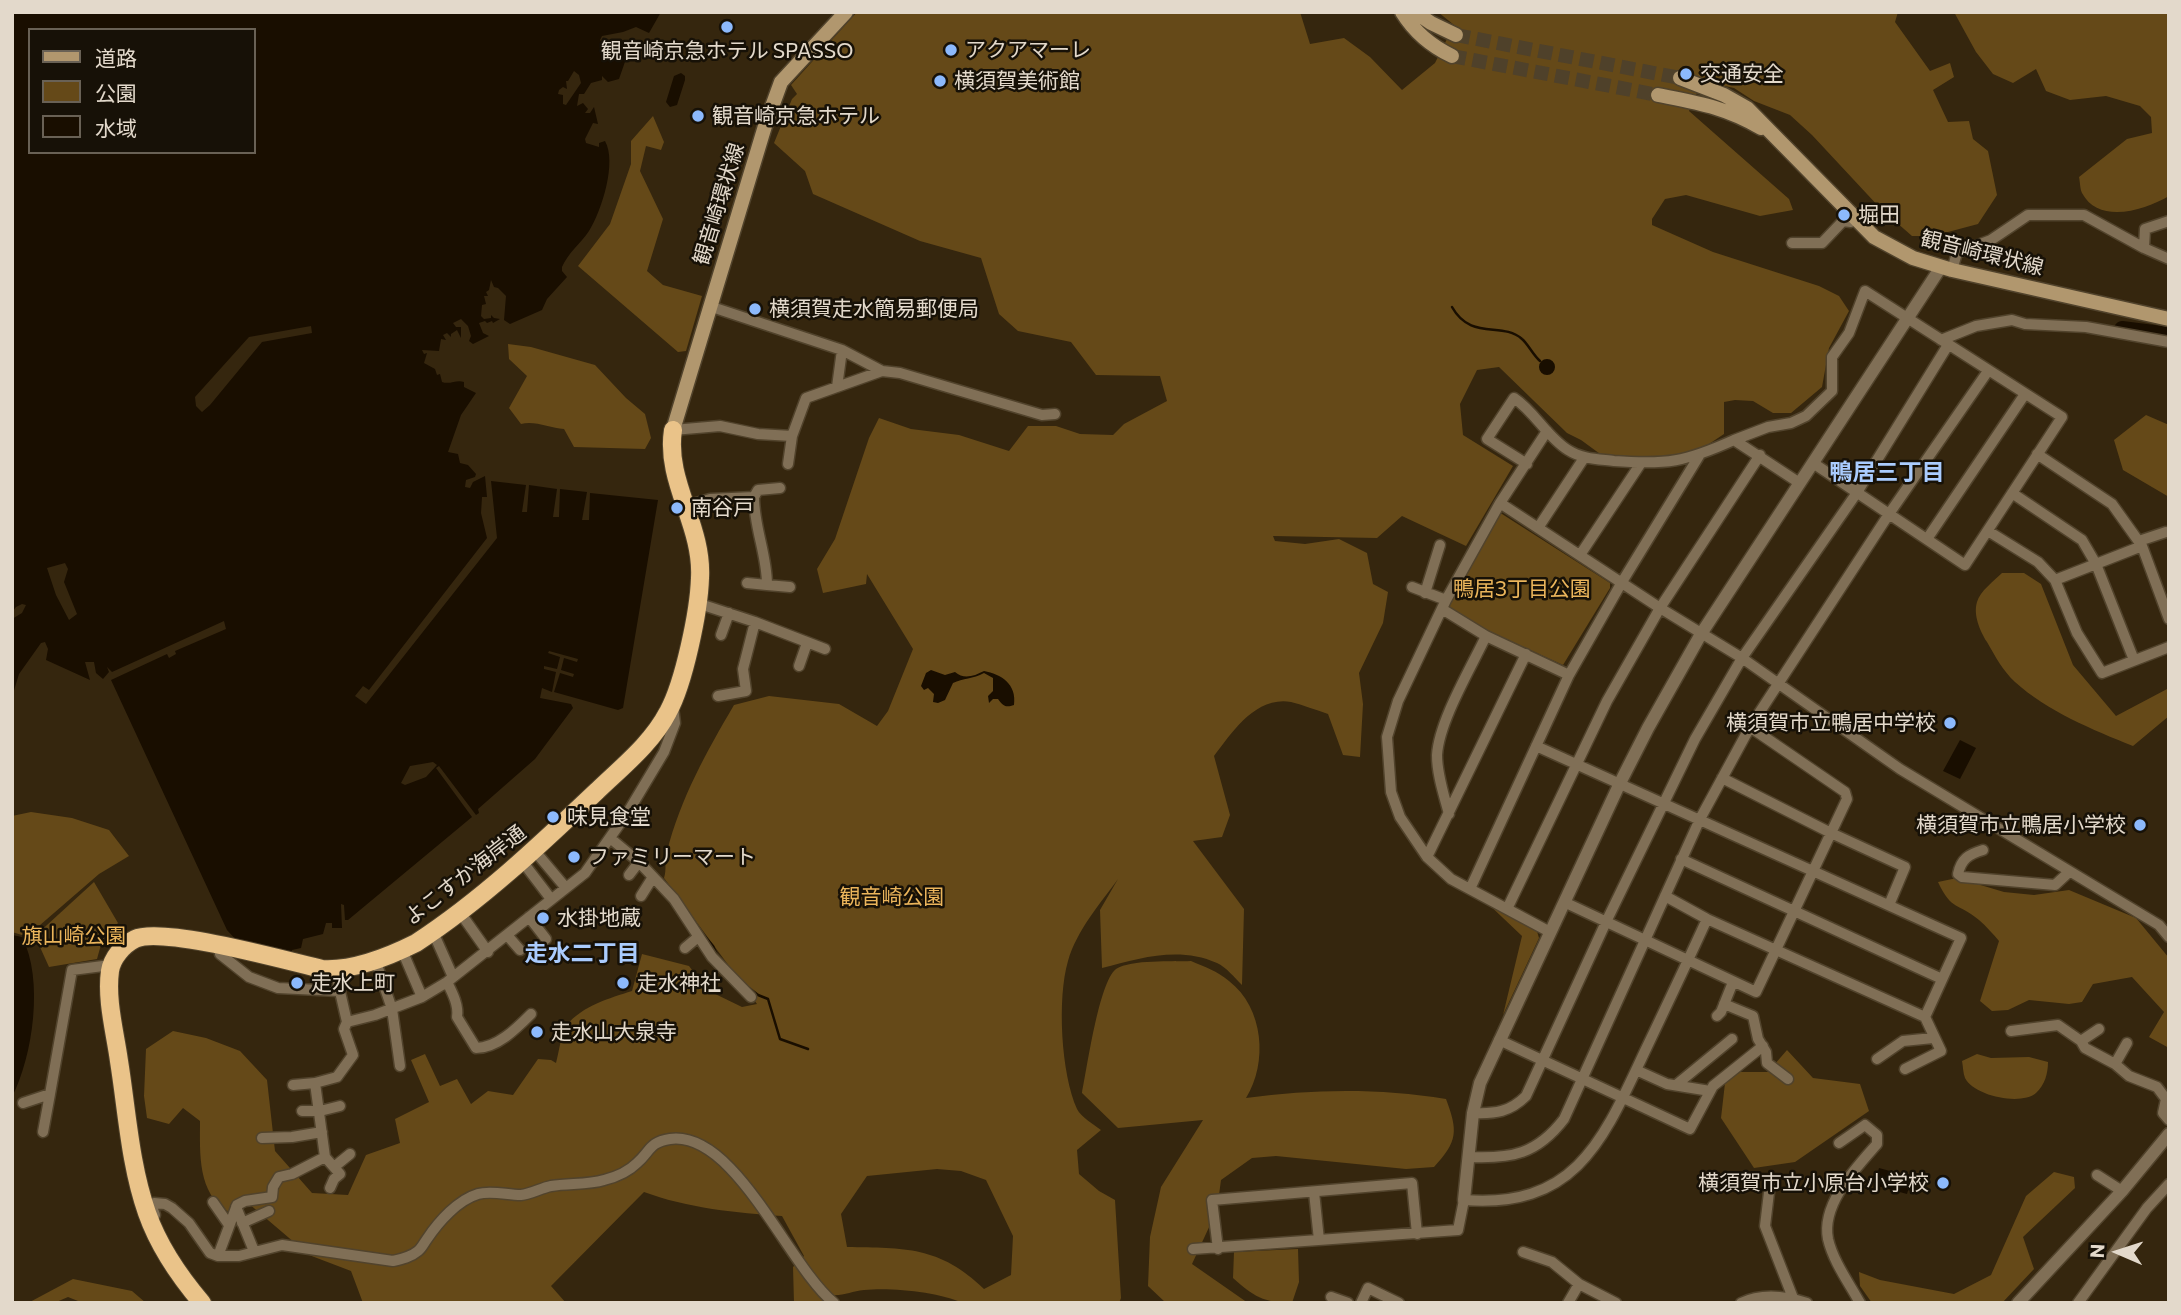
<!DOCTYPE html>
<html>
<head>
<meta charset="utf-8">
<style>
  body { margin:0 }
  #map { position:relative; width:2181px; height:1315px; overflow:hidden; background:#35260e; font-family:Commissioner,"Noto Sans JP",sans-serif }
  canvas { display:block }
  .frame { position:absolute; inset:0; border:14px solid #e3d9cb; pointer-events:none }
  .legend { position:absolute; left:28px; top:28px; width:228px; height:126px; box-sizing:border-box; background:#171107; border:2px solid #696155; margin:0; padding:9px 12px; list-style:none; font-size:21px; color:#e3d9cb }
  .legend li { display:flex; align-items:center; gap:14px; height:35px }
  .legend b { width:35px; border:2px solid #696155 }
  .north { position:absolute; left:2083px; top:1217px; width:70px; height:70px; -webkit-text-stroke:5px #171107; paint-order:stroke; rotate:273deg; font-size:19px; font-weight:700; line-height:28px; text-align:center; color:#e3d9cb }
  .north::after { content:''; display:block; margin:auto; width:24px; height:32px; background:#e3d9cb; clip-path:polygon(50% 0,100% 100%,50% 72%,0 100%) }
</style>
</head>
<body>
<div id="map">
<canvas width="2181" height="1315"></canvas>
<div class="frame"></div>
<ul class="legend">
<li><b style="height:9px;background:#b1976e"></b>道路</li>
<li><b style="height:19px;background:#654918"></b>公園</li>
<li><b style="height:19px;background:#190e00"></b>水域</li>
</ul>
<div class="north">N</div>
</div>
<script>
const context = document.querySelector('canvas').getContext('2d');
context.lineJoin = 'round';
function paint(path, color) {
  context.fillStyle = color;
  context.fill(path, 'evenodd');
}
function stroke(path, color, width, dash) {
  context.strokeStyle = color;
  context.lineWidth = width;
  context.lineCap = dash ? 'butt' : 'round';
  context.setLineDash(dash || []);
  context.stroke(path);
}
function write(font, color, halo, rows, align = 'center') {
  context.font = font + ' Commissioner,"Noto Sans JP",sans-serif';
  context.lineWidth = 5;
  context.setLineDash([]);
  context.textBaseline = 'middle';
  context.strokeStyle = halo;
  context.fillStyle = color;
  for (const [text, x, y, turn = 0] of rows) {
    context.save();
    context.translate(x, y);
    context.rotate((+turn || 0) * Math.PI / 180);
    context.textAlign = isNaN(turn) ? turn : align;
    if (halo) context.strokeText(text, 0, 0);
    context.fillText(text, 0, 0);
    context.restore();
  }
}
paint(new Path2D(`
  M857 12H1300L1310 44 1344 38 1370 57 1402 90 1435 63 1454 25 1438 12H1898L1895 22 1930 71 1950 63 1954 77 1933 90 1948 122 1969 121 1973 139 1988 151 1997 195 1978 224 1933 236H1912L1880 208 1812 135 1790 115 1754 101 1734 88 1702 81 1689 111 1789 199 1793 210 1760 216 1686 195 1665 199 1652 219V225L1713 252 1819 286 1839 296 1849 311 1829 348 1822 387 1791 413H1773L1753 401 1735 400 1724 402V434L1691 456 1607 459 1581 440 1567 433 1499 367 1477 370 1460 404 1463 435 1513 466 1466 546 1402 516 1377 538 1273 536 1275 541 1305 544 1339 539 1367 553 1373 584 1388 592 1383 623 1359 673 1363 704 1360 757 1343 755 1328 714C1316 710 1303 705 1291 702 1255 696 1232 733 1214 756L1230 815 1222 837 1193 841 1244 909 1242 985C1235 978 1226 967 1217 963 1179 946 1140 958 1102 968L1100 910 1118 879C1100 904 1077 930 1068 961 1057 998 1061 1074 1077 1109 1081 1117 1093 1124 1101 1130L1077 1150 1079 1174 1099 1191 1115 1200 1121 1298 1119 1303H963C939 1292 891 1287 864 1290 852 1291 844 1296 831 1295V1303H794L793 1267 804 1256 782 1216C737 1213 687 1208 644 1192L551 1286 566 1303H363L351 1271 309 1255 248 1203 229 1212C197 1194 200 1153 200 1121L183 1108 169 1124 147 1118 144 1096 146 1049 173 1031 206 1038 240 1051 267 1080 275 1151 312 1193 348 1195 366 1155 400 1143 395 1119 429 1102 411 1060 425 1054 440 1086 457 1079 471 1104 488 1091 513 1095 538 1059 551 1060 556 1063C559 1052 561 1034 567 1025 582 1006 610 998 632 991L642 954 689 966 707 990 742 1007 757 1004 664 878C667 869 664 861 667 852 680 799 707 751 734 705L769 696 839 704 877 726 888 711 913 649 867 574 866 584 823 593 817 569 835 539 869 438 879 418 911 429 959 435 1009 451 1028 426H1056L1080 434 1113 435 1124 424 1167 401 1160 376 1096 375 1071 342 1018 331 999 314 981 258 920 241 813 194 805 171 774 143 792 99 797 94 791 85ZM937 1169 961 1171 986 1180 1013 1236 1011 1275 984 1289C940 1246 904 1248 847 1247L841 1214 867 1176Z
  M1954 12H2169V196C2145 210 2099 225 2082 193 2080 189 2080 181 2079 177L2127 139 2152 133 2151 117 2140 106 2106 96 2070 100 2046 91 2036 69 2013 83 1993 74 1976 52Z
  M653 116 664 142 661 150 646 146 640 171 663 219 647 271 663 285 702 296 686 351 678 352 578 266 610 224 631 164V141Z
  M508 344 531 347 595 365 626 398 645 414 651 438 645 449 574 447 564 429C550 428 534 420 521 424L509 408 527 376 509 359Z
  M2146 415 2169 425V497L2123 470 2114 440Z
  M1498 514H1502L1610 583V588L1563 665 1447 612 1446 608Z
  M2002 573H2024L2041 584 2073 665 2116 716 2169 688V716L2133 746C2093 730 2047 711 2015 682 2003 671 1995 656 1987 642 1980 631 1973 615 1977 602 1980 591 1994 581 2002 573Z
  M31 812 72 818 109 830 129 856 99 874 32 932 22 935 12 932V816Z
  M1957 878 2004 892 2034 895 2069 890 2136 918 2169 958V1048L2149 1037 2164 1012 2132 977 2093 984 2082 1002 2069 1004 2029 1000 2008 1010 1992 1011 1980 1001 1999 941C1993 934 1986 926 1979 920 1958 902 1952 912 1938 882Z
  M94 882 118 923 102 941 97 959 49 967 35 936Z
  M1483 899 1536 928 1539 938 1503 1015 1522 936Z
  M1191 961C1205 967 1217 971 1229 981 1264 1008 1268 1063 1246 1098 1313 1089 1379 1088 1446 1099 1458 1131 1458 1141 1434 1167L1406 1169 1276 1156 1252 1158 1221 1180 1217 1210 1192 1264 1248 1303H1166L1148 1286 1150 1237 1161 1187 1203 1120 1118 1128 1082 1093C1087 1069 1099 982 1116 969 1132 959 1172 962 1191 961Z
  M1787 1050 1813 1078 1860 1084 1869 1111 1795 1162 1754 1168 1721 1118 1725 1083 1740 1072H1768Z
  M1977 1054 1991 1058 2029 1057 2048 1062C2048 1073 2045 1085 2036 1093 2021 1106 1974 1096 1965 1078 1963 1073 1963 1066 1962 1061Z
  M2054 1172 2074 1177 2075 1188 2023 1237 2034 1269 2002 1303H1872L1860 1286 1859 1272 1880 1280 1954 1294 1991 1275 2026 1196Z
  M1298 1249 1299 1282 1292 1303C1264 1303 1253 1296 1233 1278L1234 1252Z
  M73 1279 132 1291 146 1303H83L68 1297 54 1303H28Z`), '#654918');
paint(new Path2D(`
  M12 12H661L649 33 636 27 623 32 602 36 600 40C605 48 611 46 619 45L627 56 619 79 608 82 602 76V80L591 83 584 94H579L577 106 583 103 588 109 585 113H590L594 107 598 124 593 123 585 139 586 143 599 147V143L605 141C617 162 602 210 589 231 581 243 568 253 562 267V271L567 277 547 299 542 310 510 324 504 320 506 296 498 288 494 287 491 280 489 290 486 292 488 296H484L486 304 482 305 481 316 484 319 491 318V315L494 318 500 319 493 323 492 321 487 323 485 321 479 323 483 333 489 336 473 344 469 341 471 336 468 326 461 319 453 323 456 327H461V338L457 330 451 334V337L447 333 443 335 446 340 441 339 439 351 422 350 424 354 427 353 424 363 435 369 437 375 440 374 442 382C450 385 457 379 464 382V387L476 393 461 415 448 452 458 454 460 463 468 465 476 474 475 477 466 480 465 487 470 488 473 482 485 476 487 497H482L481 513 487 538 369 690 363 686 355 696 366 704 497 538 491 481 526 485 522 512H527L529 485 557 489 553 517H559L560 489 587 492 582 520H589L590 493 658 500 623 708 618 710 554 692 560 673 573 677 574 674 561 670 564 658 577 662 578 659 549 651 548 653 560 657 557 669 544 666V669L556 672 552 692 542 688 540 698 571 704 573 708 535 759 478 809 479 813 476 815 439 766 436 768 472 817 348 920H345L344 905 341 904 342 928H332V923H326L323 934 303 939 301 948 292 950 290 955 238 942 227 930 111 680 167 654 169 658 176 654 175 651 226 629 224 621 112 672 107 667 109 672 103 679 96 673 94 662H85L90 680 46 660 48 649 45 642 41 643 19 674 12 697V619L22 613 26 605 22 604 16 607 12 612ZM30 30H254V152H30ZM574 71 579 75 581 83 566 105 563 104V95L558 94 559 90 563 87 567 89 566 81H568ZM433 762 437 765 426 777 405 785 401 783 410 766Z
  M681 73 685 76V80L677 105 670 107 666 102 674 76Z
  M1539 367a8 8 0 1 1 16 0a8 8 0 1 1-16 0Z
  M931 670 945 675 955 672C964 680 974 676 984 671 1001 674 1017 684 1014 705 1006 708 1003 706 998 699H993L989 703 988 696 993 691V678L984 673C973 679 963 678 953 683L945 700 938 703 933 702 934 694 928 688 924 690 921 686 926 673Z
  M1960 740 1976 748 1960 779 1943 771Z
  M12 935 22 937C44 979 33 1056 12 1097Z
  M1879 1168 1912 1177 1907 1194 1874 1185Z`), '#190e00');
paint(new Path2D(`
  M311 326 312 333 262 342 210 405 202 412 196 406 195 397 249 337Z
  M65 563 68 569 64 582 77 614 69 620 56 595 47 568Z`), '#35260e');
stroke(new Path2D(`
  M1452 307C1471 341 1502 321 1522 339 1528 344 1533 355 1540 361
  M702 933 713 946 716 953
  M749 988 758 995 768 999 780 1039 808 1049`), '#190e00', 2.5);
stroke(new Path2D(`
  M2122 329 2169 335`), '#190e00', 16);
stroke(new Path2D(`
  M1456 35 1680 78
  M1452 56 1658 95`), '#4f412a', 14, [14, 7]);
const minor = new Path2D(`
  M1792 243H1822L1843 221 1851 222 1855 217
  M2144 248 2145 229 2169 221
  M1952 270 1957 253 1991 240 2028 215H2084L2144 248 2169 259
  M715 308 842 350 882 371 900 373 1042 415 1055 414
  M1941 340 1976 326 2012 320 2025 324 2086 327 2169 342
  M837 387 842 350
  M673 430 720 426 758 434 792 436 806 398 882 371
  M1547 431 1500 503 1446 600 1398 701 1387 737 1391 792 1400 817 1427 857 1451 879 1550 932
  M1734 440 1768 427 1791 423 1806 416 1832 391V357L1849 333 1865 291 2062 417 1965 565 1813 463
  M2037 454 2112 504 2142 546 2169 619
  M788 464 792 436
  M1527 464 1487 439 1514 398C1535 412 1547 437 1568 450 1582 459 1598 459 1614 461 1667 465 1685 462 1734 440L1798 482
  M2012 493 2082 540 2096 564 2134 660
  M754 497 758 490 780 488
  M1500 503 1660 608 1742 658 1900 769 2159 925 2169 937
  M686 506 710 499 754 497C754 528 767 554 767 585L747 583
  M1538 528 1584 458
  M1988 531 2038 562 2055 580 2077 633 2102 673 2169 647
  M1927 539 2025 394
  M2139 541 2166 532
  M1580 555 1641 463
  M2055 580 2142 546
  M767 585 790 587
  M1412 587 1446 600
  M1425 593 1440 545
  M697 603 755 622 825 649
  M1442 609 1486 636 1569 675
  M721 635 729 613
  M799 666 807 643
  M718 696 746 691 743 669 755 622
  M1536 746 1961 938 1925 1017 1707 919 1665 896
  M1722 778 1831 833 1905 867 1889 905
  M1449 814C1444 795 1437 775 1437 755 1439 721 1471 668 1486 636
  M610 838 639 862 674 899 712 957 751 997
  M534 850 566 888
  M1983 850C1969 854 1961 859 1958 874L1962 877 2055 885 2069 872
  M1427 857 1526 654
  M1681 859 1942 979
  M522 861 551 899
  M629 875 639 862
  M1470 889 1569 675 1622 582 1699 456
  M641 896 653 877
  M1564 902 1756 992 1847 799 1845 792 1750 727
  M1507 909 1607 701 1660 608 1760 455
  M459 911 488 952
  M529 917 546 939
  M433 932 453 977
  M507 935 520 950
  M219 947 220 954 249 977 278 988 339 991
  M685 948 698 937
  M402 950 422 997
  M375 959 392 1009 400 1066
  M335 970 347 1022 375 1015 422 997 447 982 585 873 628 812 664 752 675 723 673 707
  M447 982C452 992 459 1005 457 1017L476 1048C497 1048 516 1029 531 1014
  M1724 1004 1753 1016 1758 1039 1766 1052 1767 1063 1788 1079
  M1717 1016 1721 1012 1733 982
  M2011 1031 2058 1025 2081 1041 2085 1048 2115 1064 2129 1076 2157 1087 2166 1099 2163 1113 2169 1120
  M1499 1040 1690 1129 1713 1086 1763 1046
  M2081 1041 2099 1029
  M1877 1059 1903 1041 1933 1038
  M2115 1064 2127 1043
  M1905 1069 1941 1051 1925 1017
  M1636 1070 1667 1084 1710 1091
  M293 1085 315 1083
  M1676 1085 1732 1039
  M23 1103 50 1094 72 970 103 966 111 968
  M302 1111H320L340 1106
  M1473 1113C1495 1114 1510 1112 1526 1096L1606 922 1695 739 1742 658 1856 494 1948 345
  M43 1132 50 1094
  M262 1138 292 1137 322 1132
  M1839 1143 1865 1125 1877 1135V1144C1856 1168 1821 1204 1828 1239 1833 1261 1849 1283 1860 1303
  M325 1157 340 1174 334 1179 330 1188
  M1469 1157C1512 1159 1537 1154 1564 1119L1700 819 1750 727 1889 514 1988 371
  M334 1167 350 1154
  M2097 1175 2122 1191
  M1770 1184 1765 1226 1793 1298
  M1314 1192 1319 1240
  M213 1202 229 1225
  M236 1207 254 1251
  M155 1215 152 1207 154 1203 165 1204 172 1208 189 1223 210 1253 218 1256H239L282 1245 393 1261C402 1259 411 1257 418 1251 422 1248 424 1243 427 1239 439 1221 458 1200 478 1194 491 1190 507 1195 521 1195 531 1194 541 1188 551 1186 569 1183 588 1185 604 1180 616 1177 628 1172 637 1163 650 1152 649 1142 670 1139 735 1130 789 1267 834 1303
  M242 1223 269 1211
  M1193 1249 1458 1230 1464 1200C1577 1209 1604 1138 1645 1051 1666 1007 1687 963 1707 919
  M1218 1249 1212 1200 1412 1183 1417 1234
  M1523 1252 1552 1262 1579 1284 1616 1303
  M218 1256 237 1205 245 1201 272 1197 273 1187 279 1177 292 1174 325 1157 315 1083 337 1077 353 1055 344 1029 347 1022
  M1331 1297 1348 1303
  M1361 1303 1368 1288 1399 1303
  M1568 1303 1579 1284
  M1741 1303C1762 1293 1786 1296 1807 1303
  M2078 1303 2147 1208 2169 1184`);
const tertiary = new Path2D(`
  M1464 1200 1473 1113 1480 1083 1620 783 1648 728 1701 634 1941 267
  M2018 1303 2122 1191 2169 1134`);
const secondary = new Path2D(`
  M1402 12C1415 33 1431 46 1452 56
  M1415 12 1431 23 1456 35
  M1680 78 1724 95 1747 108 1874 237 1913 258 1952 270 2169 319
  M1658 95C1698 103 1725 107 1761 128
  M673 430 765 126 781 82 846 12`);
const trunk = new Path2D(`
  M202 1303C179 1276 159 1247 147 1213 130 1165 127 1111 119 1061 115 1032 106 1000 110 971 112 958 123 945 135 939 162 926 287 961 322 969 354 971 388 957 416 943 482 900 541 844 598 790 623 766 652 743 668 712 684 683 699 611 700 578 703 525 665 482 673 430`);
stroke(minor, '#51432c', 13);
stroke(tertiary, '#51432c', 15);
stroke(secondary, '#51432c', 17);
stroke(trunk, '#51432c', 20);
stroke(minor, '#806f56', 10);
stroke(tertiary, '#806f56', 12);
stroke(secondary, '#b1976e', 14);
stroke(trunk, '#eac389', 18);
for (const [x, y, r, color] of [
  [727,27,7,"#8cb9fc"],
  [951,50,7,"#8cb9fc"],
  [1686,74,7,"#8cb9fc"],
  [940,81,7,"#8cb9fc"],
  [698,116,7,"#8cb9fc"],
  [1844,215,7,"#8cb9fc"],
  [755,309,7,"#8cb9fc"],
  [677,508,7,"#8cb9fc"],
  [1950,723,7,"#8cb9fc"],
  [553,817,7,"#8cb9fc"],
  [2140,825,7,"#8cb9fc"],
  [574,857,7,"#8cb9fc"],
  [543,918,7,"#8cb9fc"],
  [297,983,7,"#8cb9fc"],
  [623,983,7,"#8cb9fc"],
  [537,1032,7,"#8cb9fc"],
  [1943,1183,7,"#8cb9fc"]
]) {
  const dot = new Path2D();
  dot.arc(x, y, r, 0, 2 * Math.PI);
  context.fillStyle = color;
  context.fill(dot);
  stroke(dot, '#171107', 2.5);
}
write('21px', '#e3d9cb', '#171107', [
  ["アクアマーレ",965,50],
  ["観音崎京急ホテル SPASSO",727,51,"center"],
  ["交通安全",1700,74],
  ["横須賀美術館",954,81],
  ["観音崎京急ホテル",712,116],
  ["堀田",1858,215],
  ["横須賀走水簡易郵便局",769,309],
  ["南谷戸",691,508],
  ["横須賀市立鴨居中学校",1936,723,"right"],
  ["味見食堂",567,817],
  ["横須賀市立鴨居小学校",2126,825,"right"],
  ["ファミリーマート",588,857],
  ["水掛地蔵",557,918],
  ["走水上町",311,983],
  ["走水神社",637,983],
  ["走水山大泉寺",551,1032],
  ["横須賀市立小原台小学校",1929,1183,"right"]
], 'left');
write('21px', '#e3d9cb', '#171107', [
  ["観音崎環状線",719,204,-73],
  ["観音崎環状線",1982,253,14],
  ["よこすか海岸通",465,875,-38]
]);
write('21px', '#ebb55b', '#171107', [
  ["鴨居3丁目公園",1522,589],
  ["観音崎公園",892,897],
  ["旗山崎公園",74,936]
]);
write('bold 23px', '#aaccfe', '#171107', [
  ["鴨居三丁目",1887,472],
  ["走水二丁目",582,953]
]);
</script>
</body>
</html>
